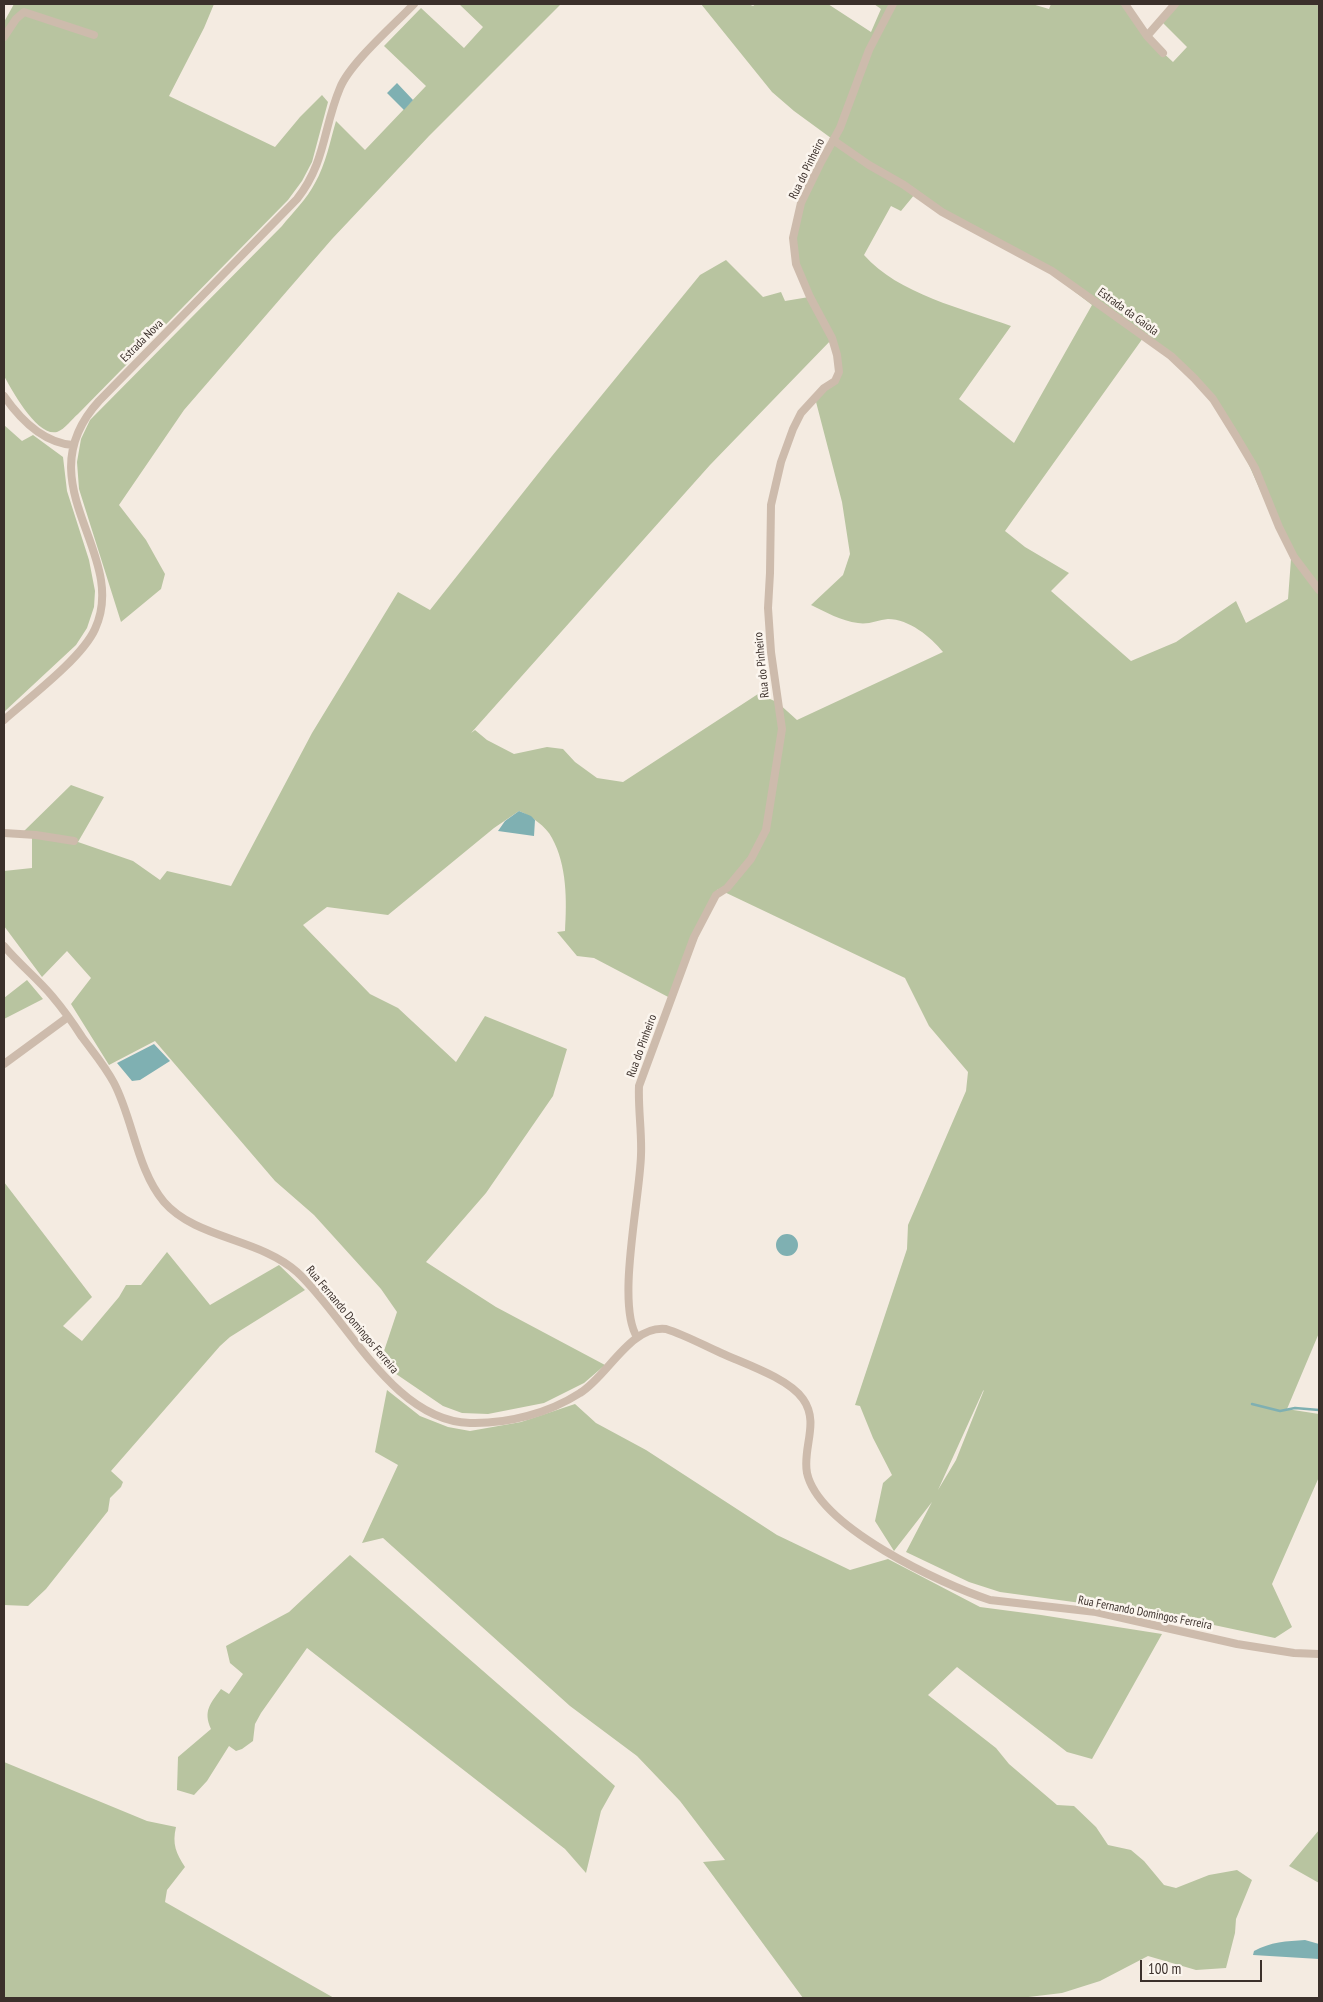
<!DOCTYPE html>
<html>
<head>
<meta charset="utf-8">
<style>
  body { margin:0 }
  #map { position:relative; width:1323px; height:2002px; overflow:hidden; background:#f4ebe1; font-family:"PT Sans Narrow",sans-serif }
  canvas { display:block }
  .frame { position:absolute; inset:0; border:5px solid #3b302b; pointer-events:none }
  .scale { position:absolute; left:1140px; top:1960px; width:122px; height:22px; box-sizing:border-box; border:2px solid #3b302b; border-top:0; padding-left:6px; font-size:15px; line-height:18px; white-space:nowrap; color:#3b302b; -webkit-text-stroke:4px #fbf5ee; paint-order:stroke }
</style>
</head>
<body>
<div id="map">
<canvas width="1323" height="2002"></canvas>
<div class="frame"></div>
<div class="scale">100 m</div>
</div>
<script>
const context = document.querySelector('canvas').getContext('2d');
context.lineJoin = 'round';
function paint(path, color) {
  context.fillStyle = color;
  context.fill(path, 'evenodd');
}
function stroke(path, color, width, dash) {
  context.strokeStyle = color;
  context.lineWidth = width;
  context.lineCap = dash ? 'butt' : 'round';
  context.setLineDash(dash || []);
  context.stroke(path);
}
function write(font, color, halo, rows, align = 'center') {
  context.font = font + ' "PT Sans Narrow",sans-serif';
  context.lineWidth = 5;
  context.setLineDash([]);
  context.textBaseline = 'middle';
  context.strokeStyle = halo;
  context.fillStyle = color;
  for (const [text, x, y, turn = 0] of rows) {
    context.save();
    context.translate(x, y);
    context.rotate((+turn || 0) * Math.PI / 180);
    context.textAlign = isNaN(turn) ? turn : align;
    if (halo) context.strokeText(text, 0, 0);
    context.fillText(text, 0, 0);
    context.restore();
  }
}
paint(new Path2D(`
  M14 4H214L204 28 169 96 275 147 300 117 322 95 328 102 312 162 302 181 288 200 78 414C72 419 65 429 57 432 37 437 12 390 4 376V22Z
  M459 4H561L429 136 332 239 184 410 119 505 146 540 165 574 161 589 121 622 79 489 77 462 81 439 90 420 282 226C293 212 307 199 315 183 326 164 330 141 336 121L365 150 426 86 384 46 421 8 464 48 483 27Z
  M701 4H748L753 6 756 4H828L871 32 881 9 874 4H1032L1049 9 1051 4H1125L1159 49 1173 62 1187 47 1160 20 1175 4H1319V1333L1287 1409 1319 1414V1477L1272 1584 1292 1627 1275 1638 1162 1614 1000 1592 969 1582 906 1552 932 1502 894 1551 875 1521 883 1483 892 1475 873 1438 860 1406 855 1405 907 1249 908 1225 966 1091 968 1072 929 1026 905 978 718 889 672 999 594 958 577 956 557 932 565 931C567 901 567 865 552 838 546 826 531 816 519 811L494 828 388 915 327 907 303 925 370 994 398 1008 456 1062 485 1016 567 1049 553 1096 486 1193 426 1262 496 1307 605 1365 584 1383 544 1403 488 1414 462 1413 443 1406 380 1363 397 1312 381 1289 314 1215 275 1181 155 1041 109 1065 71 1004 91 978 67 951 42 977 4 926V871L32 868V836L21 834 71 785 104 797 78 842 133 861 160 880 167 871 231 886 312 733 398 592 430 610 552 456 700 275 726 260 763 297 781 292 785 301 809 297 794 251 802 204 835 141 794 111 772 92ZM915 194 1053 275 1092 305 1014 443 959 399 1011 326C964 309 898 294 864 255L891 206 901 211ZM833 338 839 372 815 398 842 502 850 554 843 575 811 605C826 612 841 621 858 623 868 625 878 620 888 619 909 619 931 637 943 652L797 720 777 702 758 694 623 782 597 778 575 762 563 749 547 747 514 754 487 740 475 730 471 733 710 465ZM1143 338 1194 378 1236 436 1291 559 1288 599 1246 623 1236 601 1176 642 1131 661 1051 591 1069 573 1025 547 1005 531ZM984 1390 956 1460 938 1490 983 1391Z
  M4 425 22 441 33 435 63 457 67 491 89 560 95 591 94 607 87 628 76 645 4 712Z
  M27 980 43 999 4 1019V998Z
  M4 1182 92 1297 63 1326 82 1341 119 1297 126 1285H141L167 1252 210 1305 279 1265 305 1290 230 1337 220 1346 111 1471 123 1482 121 1487 110 1498 108 1511 46 1589 28 1606 4 1605Z
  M387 1390 420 1416 448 1427 470 1431 521 1422 575 1404 596 1423 646 1450 777 1535 850 1570 888 1559 980 1607 1041 1615 1162 1634 1092 1759 1067 1752 957 1667 928 1695 996 1748 1009 1764 1057 1805 1074 1806 1096 1827 1108 1845 1131 1850 1144 1861 1164 1885 1176 1888 1209 1875 1237 1870 1252 1880 1236 1919 1235 1933 1226 1968 1196 1970 1148 1956 1100 1981 1062 1993 1020 1998H803L703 1862 725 1860 680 1801 637 1756 570 1706 383 1538 362 1543 398 1465 375 1452Z
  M350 1555 615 1786 601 1811 586 1873 565 1849 307 1648 261 1713 255 1724 253 1741 242 1749 236 1751 229 1746 207 1781 194 1795 177 1790 178 1757 211 1729C203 1711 210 1704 221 1689L229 1694 243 1674 230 1663 226 1646 289 1612Z
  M4 1762 147 1821 176 1827C172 1844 176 1853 185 1867L167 1890 165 1902 334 1998H4Z
  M1319 1830V1883L1289 1866Z`), '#b8c4a0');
paint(new Path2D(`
  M397 83 413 100 404 110 387 93Z
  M519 811 531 816 535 820 534 836 498 831 505 821Z
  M154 1044 170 1061 140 1080 132 1081 117 1063Z
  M776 1245a11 11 0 1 1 22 0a11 11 0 1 1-22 0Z
  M1305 1940 1319 1944V1959L1253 1955 1254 1951C1270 1942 1287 1941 1305 1940Z`), '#7fb0b2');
stroke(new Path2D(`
  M1252 1404 1280 1411 1295 1408 1319 1410`), '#7fb0b2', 2.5);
stroke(new Path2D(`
  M1125 4 1147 36 1163 53
  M1147 36 1175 4
  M4 37 16 19 24 12 94 35
  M833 140 869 165 904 185 942 212 1052 271 1171 356 1194 378 1213 399 1236 436 1255 468 1279 527 1294 557 1319 590
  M4 396C20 419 43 443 73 445
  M4 720C29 698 82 658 95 629 130 553 23 484 99 401L297 199C326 162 323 128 340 88 350 63 394 25 414 4
  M4 833 36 835 74 841
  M4 946C19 964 37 978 52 996 63 1009 73 1023 82 1037 93 1052 105 1066 114 1083 133 1119 137 1170 164 1202 196 1239 259 1238 297 1272 347 1318 393 1421 470 1423 508 1424 549 1413 580 1393 608 1376 630 1325 666 1329 685 1335 703 1345 721 1353 745 1364 788 1378 803 1399 820 1423 802 1448 807 1473 819 1527 941 1584 990 1600L1096 1612 1237 1644 1294 1653 1319 1654
  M4 1064 68 1017
  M637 1337C616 1304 640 1198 641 1155 642 1132 638 1109 639 1086L694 937 716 895 727 888 751 859 766 830 782 729 771 652 768 608 770 573 771 505 781 462 793 429 801 413 824 388 835 381 839 372 837 355 832 338 810 297 796 264 793 238 801 203 821 162 840 128 869 50 893 4`), '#cdbbac', 8);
write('12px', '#3b302b', '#fbf5ee', [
  ["Rua do Pinheiro",807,169,-64],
  ["Estrada da Gaiola",1128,312,36],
  ["Estrada Nova",142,341,-45],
  ["Rua do Pinheiro",762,665,-96],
  ["Rua do Pinheiro",642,1046,-70],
  ["Rua Fernando Domingos Ferreira",352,1320,50],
  ["Rua Fernando Domingos Ferreira",1145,1613,11]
]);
</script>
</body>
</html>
